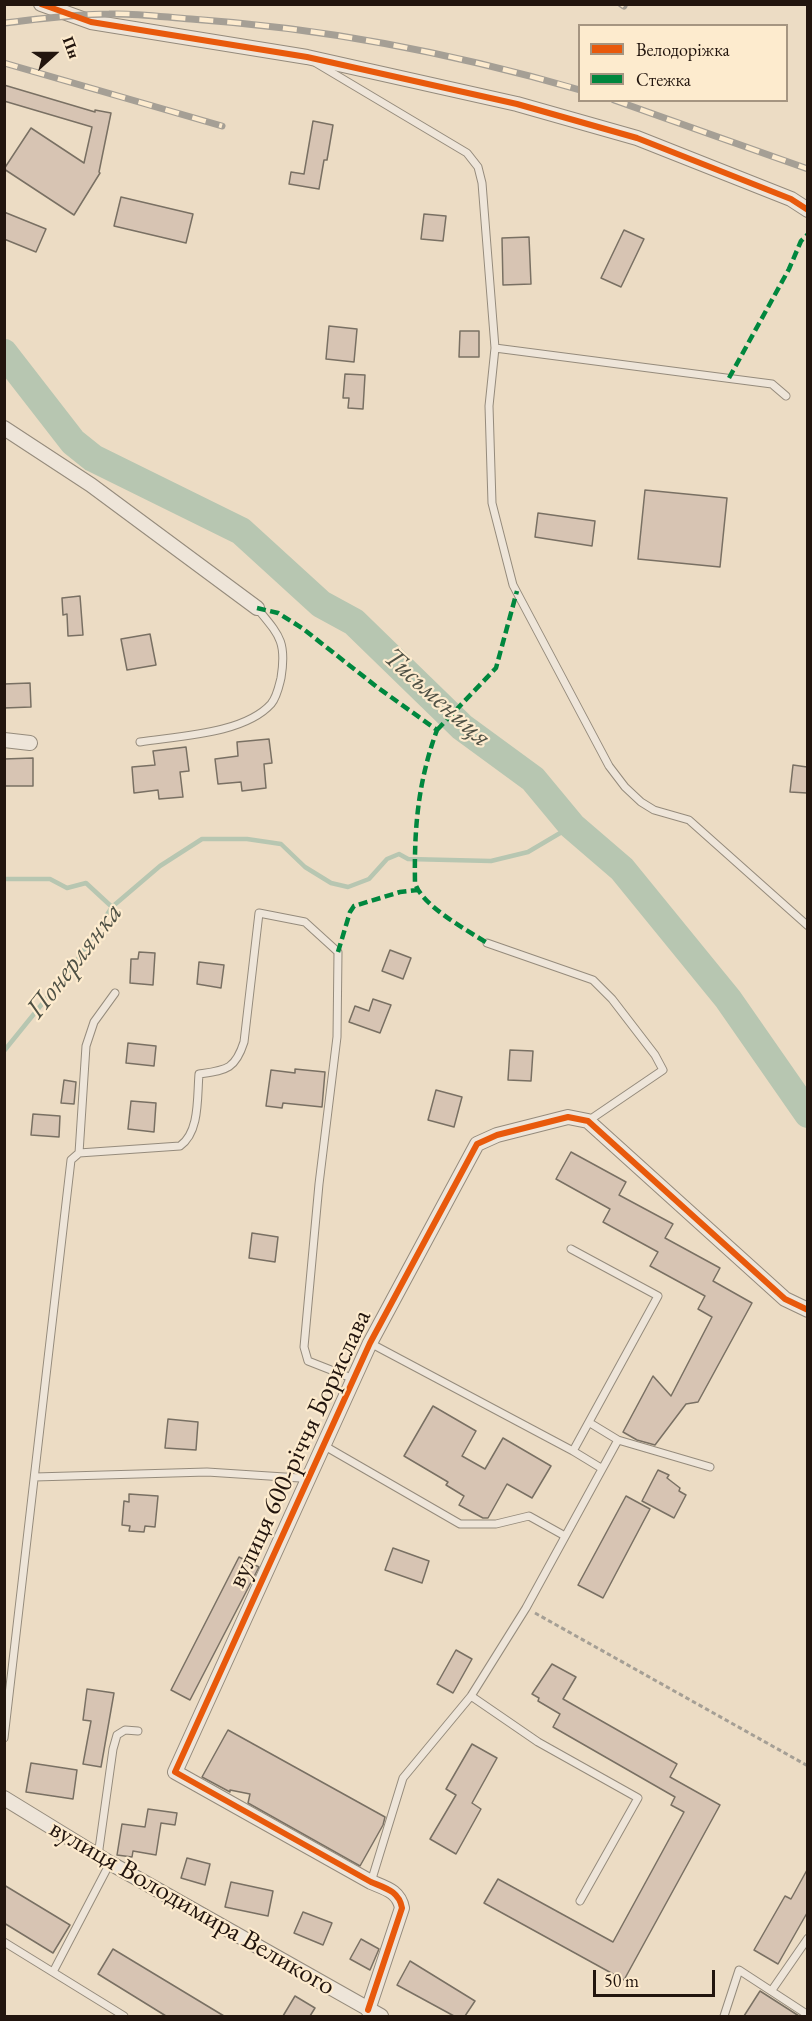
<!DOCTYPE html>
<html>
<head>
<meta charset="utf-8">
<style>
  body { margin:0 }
  #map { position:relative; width:812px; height:2021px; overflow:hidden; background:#ecdcc4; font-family:"EB Garamond",serif }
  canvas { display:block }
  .frame { position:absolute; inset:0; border:6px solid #22150e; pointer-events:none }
  .legend { position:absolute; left:578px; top:24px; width:210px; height:78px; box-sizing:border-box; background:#fdebce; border:2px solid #a59581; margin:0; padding:8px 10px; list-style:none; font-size:18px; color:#22150e }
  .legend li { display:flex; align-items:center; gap:12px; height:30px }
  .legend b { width:30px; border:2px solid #a59581 }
  .north { position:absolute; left:24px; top:24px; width:60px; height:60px; -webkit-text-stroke:4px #fdebce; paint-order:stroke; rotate:69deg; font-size:16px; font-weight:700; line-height:24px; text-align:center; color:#22150e }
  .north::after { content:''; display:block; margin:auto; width:21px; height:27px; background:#22150e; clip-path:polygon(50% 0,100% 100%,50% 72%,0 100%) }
  .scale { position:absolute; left:593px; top:1970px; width:122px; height:27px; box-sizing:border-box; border:3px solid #22150e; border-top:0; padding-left:8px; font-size:18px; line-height:21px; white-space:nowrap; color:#22150e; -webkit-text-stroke:4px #fdebce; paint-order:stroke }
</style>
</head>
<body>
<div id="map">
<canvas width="812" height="2021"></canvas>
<div class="frame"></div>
<ul class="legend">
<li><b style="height:8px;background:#e8590c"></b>Велодоріжка</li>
<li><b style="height:8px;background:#00873e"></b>Стежка</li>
</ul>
<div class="north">Пн</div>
<div class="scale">50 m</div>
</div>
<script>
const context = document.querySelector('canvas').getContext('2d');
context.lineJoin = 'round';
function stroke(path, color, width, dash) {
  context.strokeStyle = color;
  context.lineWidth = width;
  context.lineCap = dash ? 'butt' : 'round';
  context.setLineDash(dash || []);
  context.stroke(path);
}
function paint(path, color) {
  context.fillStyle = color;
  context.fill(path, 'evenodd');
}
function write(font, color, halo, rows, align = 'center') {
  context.font = font + ' "EB Garamond",serif';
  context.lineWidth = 4.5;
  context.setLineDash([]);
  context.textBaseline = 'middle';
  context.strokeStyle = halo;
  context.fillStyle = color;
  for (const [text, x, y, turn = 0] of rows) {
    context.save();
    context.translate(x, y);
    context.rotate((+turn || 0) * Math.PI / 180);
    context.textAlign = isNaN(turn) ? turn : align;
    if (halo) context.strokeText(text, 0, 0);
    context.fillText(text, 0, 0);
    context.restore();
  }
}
stroke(new Path2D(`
  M4 879H50L67 888 86 883 112 907
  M4 1051 76 962 112 907 160 866 202 839H247L281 844 305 867 331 883 348 887 369 879 387 859 399 854 408 859 491 861 528 852 572 826`), '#b7c6b1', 4.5);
stroke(new Path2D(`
  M4 353 73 442 93 458 241 531 321 604 354 622 462 727 533 779 572 826 622 869 728 999 808 1114`), '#b7c6b1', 28);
const building = new Path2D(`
  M4 85 95 112V110L111 113 99 172 100 173 74 215 4 169 31 128 84 163 92 127 4 101Z
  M313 121 333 125 327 160H324L319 189 289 184 291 172 304 174Z
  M121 197 193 214 186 243 114 226Z
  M4 212 46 229 36 252 4 239Z
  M424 214 446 216 443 241 421 239Z
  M624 230 644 239 621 287 601 278Z
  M529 237 531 284 503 285 502 238Z
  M329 326 357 329 354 362 326 359Z
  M460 331H479V357H459Z
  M345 374 365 375 363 409 348 408 349 398H343Z
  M645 490 727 498 720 567 638 559Z
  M538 513 595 521 592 546 535 537Z
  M80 596 83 635 68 636 67 614 63 615 62 598Z
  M150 634 156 665 127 670 121 639Z
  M30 683 31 707 4 708V684Z
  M269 739 272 763 264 764 266 788 242 791 241 782 218 784 215 759 238 756 237 742Z
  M186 747 189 771 180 772 183 797 159 799 158 790 134 793 132 767 155 765 153 751Z
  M33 758V786H4V759Z
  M793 765 807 767V793L790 792Z
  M390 950 411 958 403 979 382 971Z
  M139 952 155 953 153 985 130 983 131 959H138Z
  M199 962 224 965 221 988 197 984Z
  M373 999 391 1005 380 1033 349 1022 355 1006 369 1011Z
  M128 1043 156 1046 154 1066 126 1063Z
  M510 1050 533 1051 531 1081 508 1080Z
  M295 1069 325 1072 322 1107 283 1103 282 1108 266 1106 271 1070 295 1073Z
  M64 1080 76 1082 74 1104 61 1103Z
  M436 1090 462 1097 454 1127 428 1120Z
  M131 1101 156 1103 154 1132 128 1129Z
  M33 1114 60 1116 59 1137 31 1135Z
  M571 1152 626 1182 619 1195 673 1224 665 1238 720 1268 713 1281 752 1303 698 1402 686 1404 655 1445 637 1440 623 1432 653 1376 671 1396 712 1317 698 1309 705 1296 650 1266 658 1252 603 1222 610 1209 556 1179Z
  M252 1233 278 1237 275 1262 249 1258Z
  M433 1406 476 1431 462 1456 485 1469 503 1438 551 1466 532 1498 507 1484 488 1518H483L459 1505 464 1496 446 1485 448 1482 404 1456Z
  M168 1419 198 1422 196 1450 165 1448Z
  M658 1470 669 1475 667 1478 680 1488 679 1491 686 1495 674 1518 642 1501Z
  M129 1494 158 1496 155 1527 145 1526 144 1532 129 1531 130 1526 122 1525 124 1501 129 1502Z
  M626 1496 650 1509 603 1598 578 1585Z
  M393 1548 429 1561 422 1583 385 1570Z
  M239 1557 259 1567 190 1700 171 1690Z
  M456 1650 472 1659 453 1693 437 1684Z
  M552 1664 576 1677 563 1699 677 1764 670 1777 720 1805 624 1980 484 1903 498 1879 613 1942 684 1812 671 1805 675 1797 553 1727 560 1714 538 1701 539 1698 532 1694Z
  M87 1689 114 1693 101 1767 83 1764 91 1721 83 1720Z
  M228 1730 385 1817 383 1825 360 1866 248 1803 250 1794 230 1790V1792L202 1777Z
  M472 1744 497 1758 472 1803 481 1809 456 1854 430 1839 456 1795 446 1789Z
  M31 1763 77 1770 73 1799 26 1792Z
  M148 1809 177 1813 175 1825 161 1823 156 1855 133 1851 132 1857 117 1855 122 1824 145 1827Z
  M187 1858 210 1864 205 1885 181 1878Z
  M807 1870V1913L778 1964 754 1950 785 1896 791 1899Z
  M231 1882 273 1891 268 1916 225 1907Z
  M4 1885 70 1925 53 1953 4 1923Z
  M303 1912 332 1923 323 1945 294 1933Z
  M361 1939 379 1949 370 1970 350 1959Z
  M113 1949 224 2016H166L98 1974Z
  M410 1961 475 2001 465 2016H454L397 1985Z
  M760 1991 799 2016H744Z
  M295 1996 315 2008 310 2016H283Z`);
paint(building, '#d7c4b3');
stroke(building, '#797063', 1.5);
const service = new Path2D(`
  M316 63 467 153 478 167 482 183 495 348 489 406 492 503 513 585 609 766 625 787 641 802 654 810 689 820 808 926
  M495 348 772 384 786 396
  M140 742C178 736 244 734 271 704 277 697 279 686 281 678 287 641 279 635 257 608
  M487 943 593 980 612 999 655 1055 663 1070 588 1121
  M79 1153 86 1046 94 1022 115 993
  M370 1343 573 1451 658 1296 571 1249
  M590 1423 618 1440
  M323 1445 460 1524H496L529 1516 565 1536
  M573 1451 601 1468
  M35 1477 207 1472 300 1478 307 1482
  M471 1696 538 1742 638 1798 580 1901
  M4 1738 71 1160 79 1153 180 1146C200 1132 197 1097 199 1074 226 1070 235 1070 244 1042L259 913 305 922 338 952 337 1037 319 1184 304 1347 308 1361 354 1379
  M98 1856 113 1749 117 1735 125 1730 138 1731
  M371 1882 403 1778 471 1696 526 1608 618 1440 710 1467
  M4 1942 124 2016
  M53 1972 110 1863
  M772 1990 808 1938
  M724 2016 739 1970 808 2015`);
const minor = new Path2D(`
  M41 4 91 22 307 57 517 104 637 138 791 199 808 210
  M4 428 91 485 257 608
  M4 740 30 743
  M4 1798 110 1863 381 2016
  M368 2010 402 1908C399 1891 385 1888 371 1882L175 1772 370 1343 477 1144 497 1135 568 1117 588 1121 785 1299 808 1310`);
stroke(service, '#958b7c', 9);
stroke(minor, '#958b7c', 16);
stroke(new Path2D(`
  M535 1613 808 1766`), '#a59f95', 3, [4.5, 3]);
stroke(service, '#eee5d9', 7);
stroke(minor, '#eee5d9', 14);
const rail = new Path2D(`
  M621 4 624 6
  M4 23C39 19 74 14 109 14 136 13 164 17 191 19 322 28 453 53 580 90
  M4 63 222 126
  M614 100 808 169`);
stroke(rail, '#a59f95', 7);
stroke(rail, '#fdebce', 4.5, [14]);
stroke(new Path2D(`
  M729 378 789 269 801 241 808 234
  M257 608 278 613 302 628 377 687 437 730C418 782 414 828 415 883 422 906 467 930 487 943
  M437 730 496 668 517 591
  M338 952 350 912 354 906 400 892 417 890`), '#00873e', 4.5, [9, 4.5]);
stroke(new Path2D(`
  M41 4 91 22 307 57 517 104 637 138 791 199 808 210
  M368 2010 402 1908C399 1891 385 1888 371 1882L175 1772 370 1343 477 1144 497 1135 568 1117 588 1121 785 1299 808 1310`), '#e8590c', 6);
write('27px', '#22150e', '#fdebce', [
  ["вулиця 600-річчя Борислава",300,1449,-65],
  ["вулиця Володимира Великого",192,1908,30]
]);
write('italic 28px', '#4e5044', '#fdebce', [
  ["Тисьмениця",437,698,42],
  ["Понерлянка",75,961,-52]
]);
</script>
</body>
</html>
